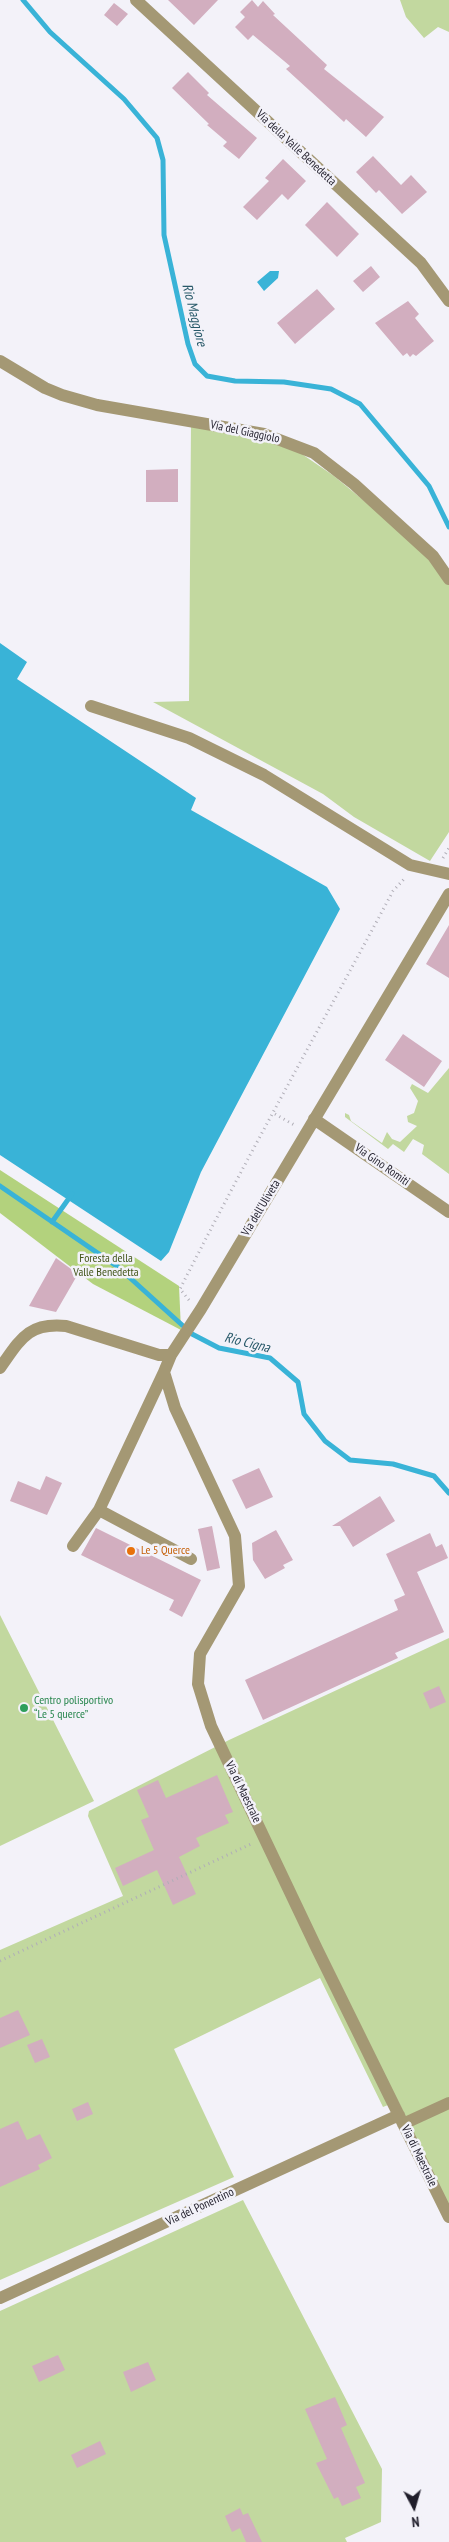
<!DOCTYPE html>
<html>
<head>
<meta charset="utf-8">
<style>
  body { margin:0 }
  #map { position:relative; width:449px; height:2542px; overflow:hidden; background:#f3f2f9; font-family:"PT Sans Narrow",sans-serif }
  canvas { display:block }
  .north { position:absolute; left:389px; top:2482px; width:50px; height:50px; -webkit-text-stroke:4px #f3f2f9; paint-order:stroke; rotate:174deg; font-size:14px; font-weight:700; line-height:20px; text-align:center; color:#201e2b }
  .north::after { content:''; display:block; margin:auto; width:18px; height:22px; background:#201e2b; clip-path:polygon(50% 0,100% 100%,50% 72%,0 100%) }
</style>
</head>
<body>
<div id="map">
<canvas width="449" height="2542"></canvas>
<div class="north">N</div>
</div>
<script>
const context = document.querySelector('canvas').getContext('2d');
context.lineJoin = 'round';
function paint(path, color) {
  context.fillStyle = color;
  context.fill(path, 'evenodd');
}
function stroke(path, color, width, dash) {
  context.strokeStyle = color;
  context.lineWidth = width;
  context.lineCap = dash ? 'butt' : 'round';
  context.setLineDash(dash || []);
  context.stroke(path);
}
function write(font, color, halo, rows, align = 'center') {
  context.font = font + ' "PT Sans Narrow",sans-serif';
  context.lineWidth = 5;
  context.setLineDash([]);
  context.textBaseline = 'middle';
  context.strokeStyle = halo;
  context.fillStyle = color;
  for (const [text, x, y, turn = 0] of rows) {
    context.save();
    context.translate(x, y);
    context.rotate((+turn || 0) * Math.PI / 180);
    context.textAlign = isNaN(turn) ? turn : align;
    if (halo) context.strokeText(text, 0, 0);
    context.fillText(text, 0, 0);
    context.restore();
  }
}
paint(new Path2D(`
  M400 0H449V32L438 27 424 38 406 17Z
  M191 424 236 431 296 450 334 476 449 571V832L430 861 354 817 323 794 153 702 189 701Z
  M449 1068V1174L422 1154 424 1145 413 1139 404 1152 393 1144 388 1149 345 1117V1113L349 1115 351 1121 382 1143 387 1132 392 1139 400 1142 417 1126 408 1122 407 1116 414 1113 418 1101 410 1088 412 1084 428 1093Z
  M0 1615 94 1801 0 1846Z
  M449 1638V2206L398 2101 383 2107 320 1978 174 2049 234 2177 0 2280V1950L123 1896 88 1816 89 1811 229 1740Z
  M243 2200 382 2469 381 2522 345 2538 347 2542H0V2311Z`), '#c2d89f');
paint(new Path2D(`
  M0 1170 179 1286 181 1330 93 1284 0 1213Z`), '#b3d27d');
paint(new Path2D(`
  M270 271H279L278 278 264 291 257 282Z
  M0 643 27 662 17 679 196 798 191 810 327 887 340 909 201 1172 169 1252 161 1261 0 1155Z`), '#39b3d7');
stroke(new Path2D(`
  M23 0 50 32 124 99 157 138 163 160 164 235 188 344 195 364 207 376 235 381 284 382 331 389 360 404 429 486 449 527
  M0 1186 118 1267 192 1334 219 1348 270 1358 298 1382 304 1414 325 1441 350 1460 393 1464 434 1476 449 1493
  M52 1222 72 1194`), '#39b3d7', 5);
paint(new Path2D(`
  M168 0H218L194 25Z
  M252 0 258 7 263 1 275 14 273 15 327 65 324 69 384 117 366 137 346 119 344 122 286 69 290 66 253 35 248 40 235 27 245 17 240 12Z
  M114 3 128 14 117 26 104 15Z
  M188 72 209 93 207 95 257 138 239 159 223 146 227 142 207 125 209 124 172 88Z
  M373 156 401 185 411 175 427 192 402 214 379 190 376 193 356 172Z
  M283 159 306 181 288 200 282 194 257 220 243 207 269 181 265 178Z
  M327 202 359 234 337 257 305 225Z
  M371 266 380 277 363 292 353 281Z
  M317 289 335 309 295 344 277 323Z
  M408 301 419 314 415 318 434 341 416 356 413 354 410 357 407 353 403 356 375 323Z
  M178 469V502H146V470Z
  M449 925V978L426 964Z
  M403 1034 442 1061 424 1087 385 1060Z
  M56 1258 78 1274 56 1312 29 1306Z
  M259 1468 273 1497 246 1509 232 1480Z
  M46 1476 62 1483 47 1515 10 1501 18 1481 40 1490Z
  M380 1496 395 1521 353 1547 340 1526H332Z
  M212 1526 220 1568 207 1571 198 1529Z
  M96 1528 201 1580 182 1617 169 1610 174 1600 81 1555Z
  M276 1530 293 1560 283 1565 285 1568 265 1579 253 1560 252 1543Z
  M430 1533 436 1547 442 1544 448 1558 417 1572 444 1632 395 1653 398 1658 263 1720 245 1680 398 1610 394 1600 405 1595 386 1554Z
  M439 1686 446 1702 430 1709 423 1693Z
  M217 1775 233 1812 225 1815 229 1823 196 1838 200 1846 179 1857 196 1894 173 1905 157 1870 123 1886 115 1868 154 1850 141 1820 149 1817 137 1790 158 1780 166 1798Z
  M18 2010 30 2035 0 2048V2018Z
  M42 2039 50 2057 35 2063 27 2045Z
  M88 2102 93 2114 77 2121 72 2109Z
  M18 2121 27 2140 40 2134 52 2158 38 2165 40 2169 0 2187V2129Z
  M58 2355 65 2370 39 2382 32 2366Z
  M148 2362 156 2380 131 2392 123 2372Z
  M335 2397 347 2425 341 2428 365 2483 356 2487 361 2498 342 2506 338 2497 334 2499 316 2463 327 2459 305 2409Z
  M100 2441 106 2454 77 2468 71 2455Z
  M240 2508 243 2515 248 2513 262 2542H246L240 2528 232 2532 225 2516Z`), '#d2aebf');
stroke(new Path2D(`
  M443 858 449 848
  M275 1114 296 1126
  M189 1300 180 1289C248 1155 322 1024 393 891L405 878
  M0 1961 251 1844`), '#b0aeb7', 3, [1, 4]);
stroke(new Path2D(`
  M136 0 421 263 449 301
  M0 361 45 388 62 395 97 405 264 434 314 453 354 484 433 556 449 579
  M91 706 189 738 264 775 410 865 449 874
  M314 1119 449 1212
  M171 1355 164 1372 175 1408 235 1536 239 1586 200 1654 198 1684 211 1726 317 1949 449 2217
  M0 1368C20 1340 28 1322 66 1326L159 1355H171L201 1309 449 894
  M164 1372 99 1510 191 1559
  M73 1546 99 1510
  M403 2124 449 2103
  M0 2298 399 2115`), '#a49874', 12);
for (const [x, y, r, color] of [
  [131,1551,5,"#e8710a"],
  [24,1708,5,"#2e9e5b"]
]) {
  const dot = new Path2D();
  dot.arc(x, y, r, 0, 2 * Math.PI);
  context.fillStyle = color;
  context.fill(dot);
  stroke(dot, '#f3f2f9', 2);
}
write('12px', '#201e2b', '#f3f2f9', [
  ["Via della Valle Benedetta",296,148,43],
  ["Via del Giaggiolo",245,432,12],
  ["Via Gino Romiti",382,1165,35],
  ["Via dell'Uliveta",261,1208,-59],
  ["Via di Maestrale",243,1792,64],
  ["Via di Maestrale",419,2156,64],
  ["Via del Ponentino",200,2207,-25]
]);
write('12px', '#43561b', '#f3f2f9', [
  ["Foresta della",106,1259],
  ["Valle Benedetta",106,1273]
]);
write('12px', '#c56008', '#f3f2f9', [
  ["Le 5 Querce",141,1551]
], 'left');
write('12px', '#27864d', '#f3f2f9', [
  ["Centro polisportivo",34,1701],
  ["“Le 5 querce”",34,1715]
], 'left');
write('italic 14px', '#285969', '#f3f2f9', [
  ["Rio Maggiore",194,315,76],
  ["Rio Cigna",247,1343,14]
]);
</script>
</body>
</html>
